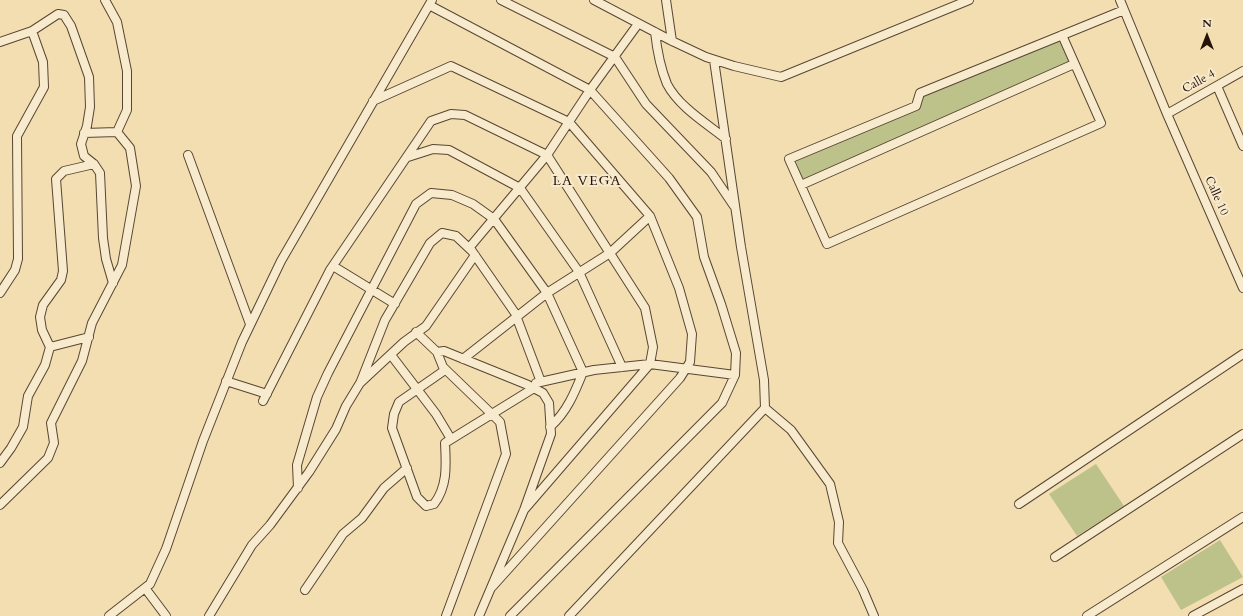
<!DOCTYPE html>
<html>
<head>
<meta charset="utf-8">
<style>
  body { margin:0 }
  #map { position:relative; width:1243px; height:616px; overflow:hidden; background:#f3deb2; font-family:Cardo,serif }
  canvas { display:block }
  .north { position:absolute; left:1187px; top:16px; width:40px; height:40px; -webkit-text-stroke:3px #f7eacd; paint-order:stroke; rotate:0deg; font-size:11px; font-weight:700; line-height:16px; text-align:center; color:#251309 }
  .north::after { content:''; display:block; margin:auto; width:14px; height:18px; background:#251309; clip-path:polygon(50% 0,100% 100%,50% 72%,0 100%) }
</style>
</head>
<body>
<div id="map">
<canvas width="1243" height="616"></canvas>
<div class="north">N</div>
</div>
<script>
const context = document.querySelector('canvas').getContext('2d');
context.lineJoin = 'round';
function paint(path, color) {
  context.fillStyle = color;
  context.fill(path, 'evenodd');
}
function stroke(path, color, width, dash) {
  context.strokeStyle = color;
  context.lineWidth = width;
  context.lineCap = dash ? 'butt' : 'round';
  context.setLineDash(dash || []);
  context.stroke(path);
}
function write(font, color, halo, rows, align = 'center') {
  context.font = font + ' Cardo,serif';
  context.lineWidth = 4;
  context.setLineDash([]);
  context.textBaseline = 'middle';
  context.strokeStyle = halo;
  context.fillStyle = color;
  for (const [text, x, y, turn = 0] of rows) {
    context.save();
    context.translate(x, y);
    context.rotate((+turn || 0) * Math.PI / 180);
    context.textAlign = isNaN(turn) ? turn : align;
    if (halo) context.strokeText(text, 0, 0);
    context.fillText(text, 0, 0);
    context.restore();
  }
}
paint(new Path2D(`
  M1061 40 1070 63 802 180 796 161 918 109 923 96Z
  M1096 464 1124 506 1077 536 1049 494Z
  M1220 540 1243 577 1181 610 1161 577Z`), '#bdc18a');
const minor = new Path2D(`
  M501 0 615 57 646 104 711 172 734 206
  M594 0 672 41 706 57 734 66 781 77 969 0
  M666 0 672 41
  M1120 0 1167 114 1243 288
  M429 5 590 90 669 178 697 217 704 257 721 304 736 353 735 375 722 403 510 616
  M655 32C657 50 660 67 667 84 679 107 706 123 726 139
  M1062 35 1101 123 827 244 789 159 916 106 920 93 1124 10
  M0 42 32 31 58 14 64 15 71 26 89 77 90 107 87 126 81 144 84 156 94 164 100 173 103 238 106 259 113 283
  M1217 86 1243 146
  M373 101 451 66 569 122 650 216 679 288 692 334 690 362 680 378 492 587
  M1167 114 1243 71
  M84 133 117 132
  M188 155 250 324
  M408 157 433 149 449 150 520 188 579 272 622 367
  M801 185 1074 64
  M469 248 547 155 590 90 638 24
  M333 266 395 304
  M0 293 15 270 18 259 17 136 44 87 43 62 32 31
  M416 332 437 352
  M50 347 89 337
  M391 355 436 414 451 439
  M463 359 547 293 610 253 650 216
  M445 370 399 402 394 414 392 428 417 497 426 506 434 504C448 486 446 464 445 443L534 388
  M226 381 267 394
  M361 381 385 320 430 243 442 233 456 236 472 251 515 313 541 382
  M536 383 594 370 650 364 735 375
  M263 401 330 270 431 121 451 114 465 115 547 155 645 308 653 347 650 364 524 510
  M765 408 791 430 830 484 839 522 838 543 863 590 874 616
  M0 463 11 448 23 427 28 396 45 365 50 347 42 330 40 317 43 305 61 280 63 271 56 179 64 171 94 164
  M298 488 297 465 317 397 328 373 416 204 431 193 452 195 473 204 494 219 547 293 583 372C575 392 567 412 550 427
  M1019 504 1243 354
  M0 505 48 458 54 443 51 423 82 361 92 323 122 265 136 186 130 148 117 132 127 110V71L117 22 105 0
  M1055 557 1243 434
  M145 588 166 616
  M305 590 343 534 362 518 384 488 407 468
  M109 616 150 584 166 549 203 441 242 342 281 261 432 0
  M209 616 252 545 270 525 309 472 336 429 346 406 360 383 404 342 426 326 475 255
  M446 616 506 454 500 422 443 367 437 352 444 351 528 385 543 393 549 403 551 434 524 510 479 616
  M569 616 765 408 764 380 741 247 714 60
  M1087 616 1243 517
  M1193 616 1243 589`);
stroke(minor, '#584633', 10);
stroke(minor, '#f7eacd', 8);
write('12px', '#251309', '#f7eacd', [
  ["Calle 4",1199,82,-29],
  ["Calle 10",1216,196,66]
]);
context.letterSpacing = '1px';
write('14px', '#251309', '#f7eacd', [
  ["LA VEGA",587,182]
]);
context.letterSpacing = '0px';
</script>
</body>
</html>
